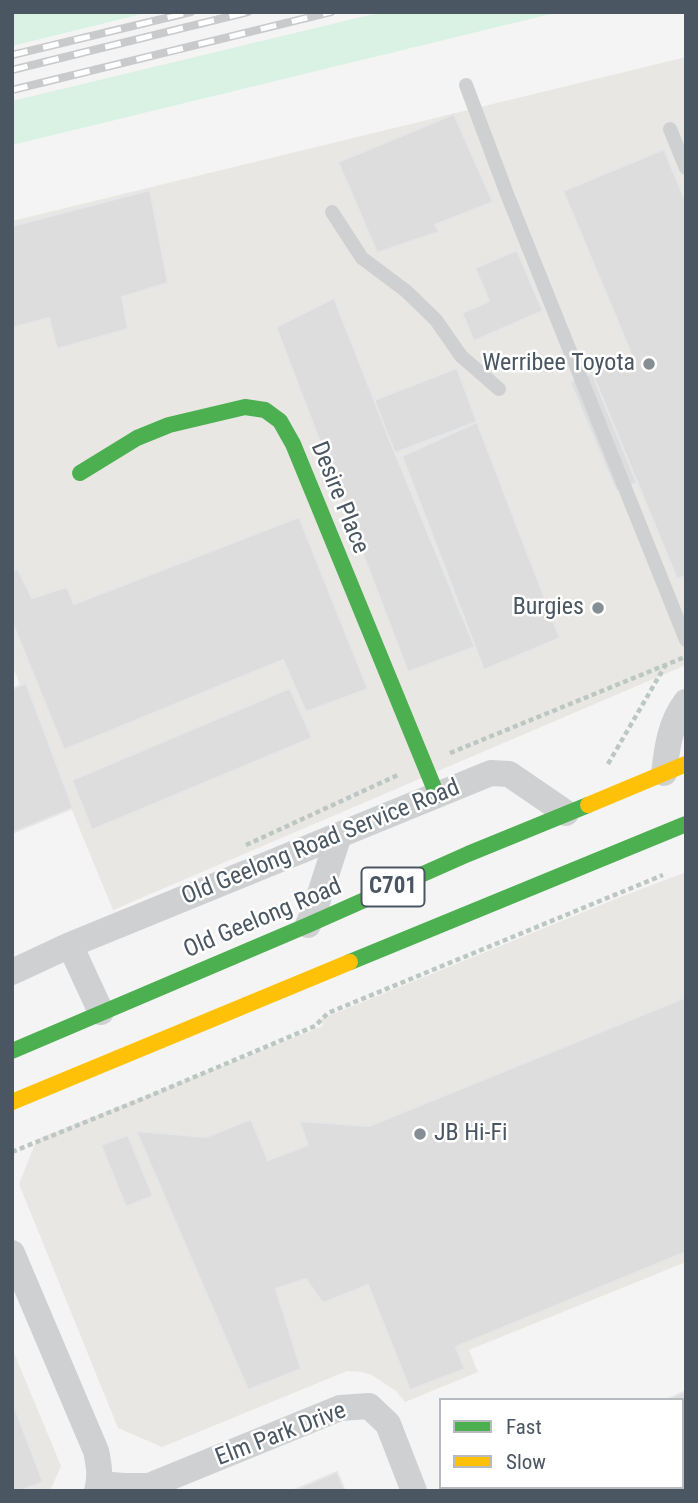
<!DOCTYPE html>
<html>
<head>
<meta charset="utf-8">
<style>
  body { margin:0 }
  #map { position:relative; width:698px; height:1503px; overflow:hidden; background:#f4f4f4; font-family:"Roboto Condensed",sans-serif }
  canvas { display:block }
  .frame { position:absolute; inset:0; border:14px solid #4a5661; pointer-events:none }
  .legend { position:absolute; left:439px; top:1398px; width:245px; height:91px; box-sizing:border-box; background:#fff; border:2px solid #b7bbc0; margin:0; padding:9px 12px; list-style:none; font-size:21px; color:#4a5661 }
  .legend li { display:flex; align-items:center; gap:14px; height:35px }
  .legend b { width:35px; border:2px solid #b7bbc0 }
</style>
</head>
<body>
<div id="map">
<canvas width="698" height="1503"></canvas>
<div class="frame"></div>
<ul class="legend">
<li><b style="height:9px;background:#4caf50"></b>Fast</li>
<li><b style="height:9px;background:#ffc107"></b>Slow</li>
</ul>
</div>
<script>
const context = document.querySelector('canvas').getContext('2d');
context.lineJoin = 'round';
function paint(path, color) {
  context.fillStyle = color;
  context.fill(path, 'evenodd');
}
function stroke(path, color, width, dash) {
  context.strokeStyle = color;
  context.lineWidth = width;
  context.lineCap = dash ? 'butt' : 'round';
  context.setLineDash(dash || []);
  context.stroke(path);
}
function write(font, color, halo, rows, align = 'center') {
  context.font = font + ' "Roboto Condensed",sans-serif';
  context.lineWidth = 5;
  context.setLineDash([]);
  context.textBaseline = 'middle';
  context.strokeStyle = halo;
  context.fillStyle = color;
  for (const [text, x, y, turn = 0] of rows) {
    context.save();
    context.translate(x, y);
    context.rotate((+turn || 0) * Math.PI / 180);
    context.textAlign = isNaN(turn) ? turn : align;
    if (halo) context.strokeText(text, 0, 0);
    context.fillText(text, 0, 0);
    context.restore();
  }
}
paint(new Path2D(`
  M686 57V665L113 910 12 665V221Z
  M686 872V1262L469 1350 478 1372 405 1402 396 1391 372 1375 362 1372 347 1371 162 1447 118 1428 19 1184 37 1139 323 1026 321 1019 618 898Z
  M12 1348 61 1466 50 1491H12Z`), '#e8e7e3');
paint(new Path2D(`
  M12 12H150L12 46Z
  M382 12H559L12 145V101Z`), '#d9f2e3');
const building = new Path2D(`
  M454 114 493 202 435 225 439 232 377 253 338 162Z
  M664 149 686 202V576L677 579 592 373 632 356 563 191Z
  M150 190 168 283 122 297 128 329 57 349 49 318 12 328V226Z
  M517 250 543 311 474 341 462 313 489 301 475 268Z
  M334 298 395 453 475 647 408 672 276 327Z
  M457 368 477 422 395 453 374 400Z
  M592 373 637 483 616 491 570 382Z
  M477 422 560 638 484 670 402 456Z
  M299 517 368 689 306 712 283 660 64 750 12 622V571L18 569 32 598 67 587 74 604Z
  M26 683 73 808 12 833V689Z
  M290 688 312 738 92 830 72 780Z
  M684 998 686 1002V1252L456 1347 465 1369 410 1390 368 1285 323 1303 306 1279 276 1289 301 1369 248 1390 136 1131 206 1137 251 1119 268 1160 308 1145 299 1121 369 1126Z
  M128 1135 153 1196 126 1207 101 1145Z
  M686 1391V1491H541L540 1487H682V1400H666Z
  M12 1401 43 1482 20 1491H12Z
  M337 1472 345 1491H292Z`);
paint(building, '#ddddde');
stroke(building, '#e5e6e7', 2);
stroke(new Path2D(`
  M450 753 685 657
  M608 764 665 666
  M246 845 400 774
  M12 1152 147 1097 315 1026 328 1013 663 875`), '#bcc7c4', 4.5, [5, 3.5]);
stroke(new Path2D(`
  M466 85 507 194 686 640
  M670 129 686 168
  M332 212 362 258 406 291 436 320 461 356 499 389
  M530 1487 531 1491`), '#ced0d2', 14);
stroke(new Path2D(`
  M664 773C667 748 670 723 686 702
  M308 925 316 906 339 835
  M70 945 491 773 509 774 566 813
  M12 972 70 945 101 1012
  M12 1253 96 1451C99 1465 101 1477 97 1491
  M99 1484 124 1486H149L340 1408 369 1406 388 1424 414 1491`), '#ced0d2', 26);
stroke(new Path2D(`
  M80 473 137 438 169 425 245 407 265 410 280 421 293 444 437 795
  M350 962 686 824
  M12 1051 308 925 468 854 588 805`), '#4caf50', 16);
stroke(new Path2D(`
  M588 805 686 764
  M12 1102 350 962`), '#ffc107', 16);
const rail = new Path2D(`
  M12 55 191 12
  M12 70 248 12
  M12 90 331 12`);
stroke(rail, '#c9cacc', 8);
stroke(rail, '#fff', 5, [16]);
for (const [x, y, r, color] of [
  [649,364,7,"#868d94"],
  [598,608,7,"#868d94"],
  [420,1134,7,"#868d94"]
]) {
  const dot = new Path2D();
  dot.arc(x, y, r, 0, 2 * Math.PI);
  context.fillStyle = color;
  context.fill(dot);
  stroke(dot, '#fff', 2.5);
}
for (const [x, y, w] of [
  [393,887,63]
]) {
  const box = new Path2D();
  box.roundRect(x - w / 2, y - 19.5, w, 39, 5);
  context.fillStyle = '#fff';
  context.fill(box);
  stroke(box, '#4a5661', 2);
}
write('bold 23px', '#4a5661', null, [
  ["C701",393,887]
]);
write('24px', '#4a5661', '#fff', [
  ["Werribee Toyota",635,364],
  ["Burgies",584,608],
  ["JB Hi-Fi",434,1134,"left"]
], 'right');
write('24px', '#4a5661', '#fff', [
  ["Desire Place",339,498,68],
  ["Old Geelong Road Service Road",321,843,-22],
  ["Old Geelong Road",263,919,-23],
  ["Elm Park Drive",281,1435,-21]
]);
</script>
</body>
</html>
